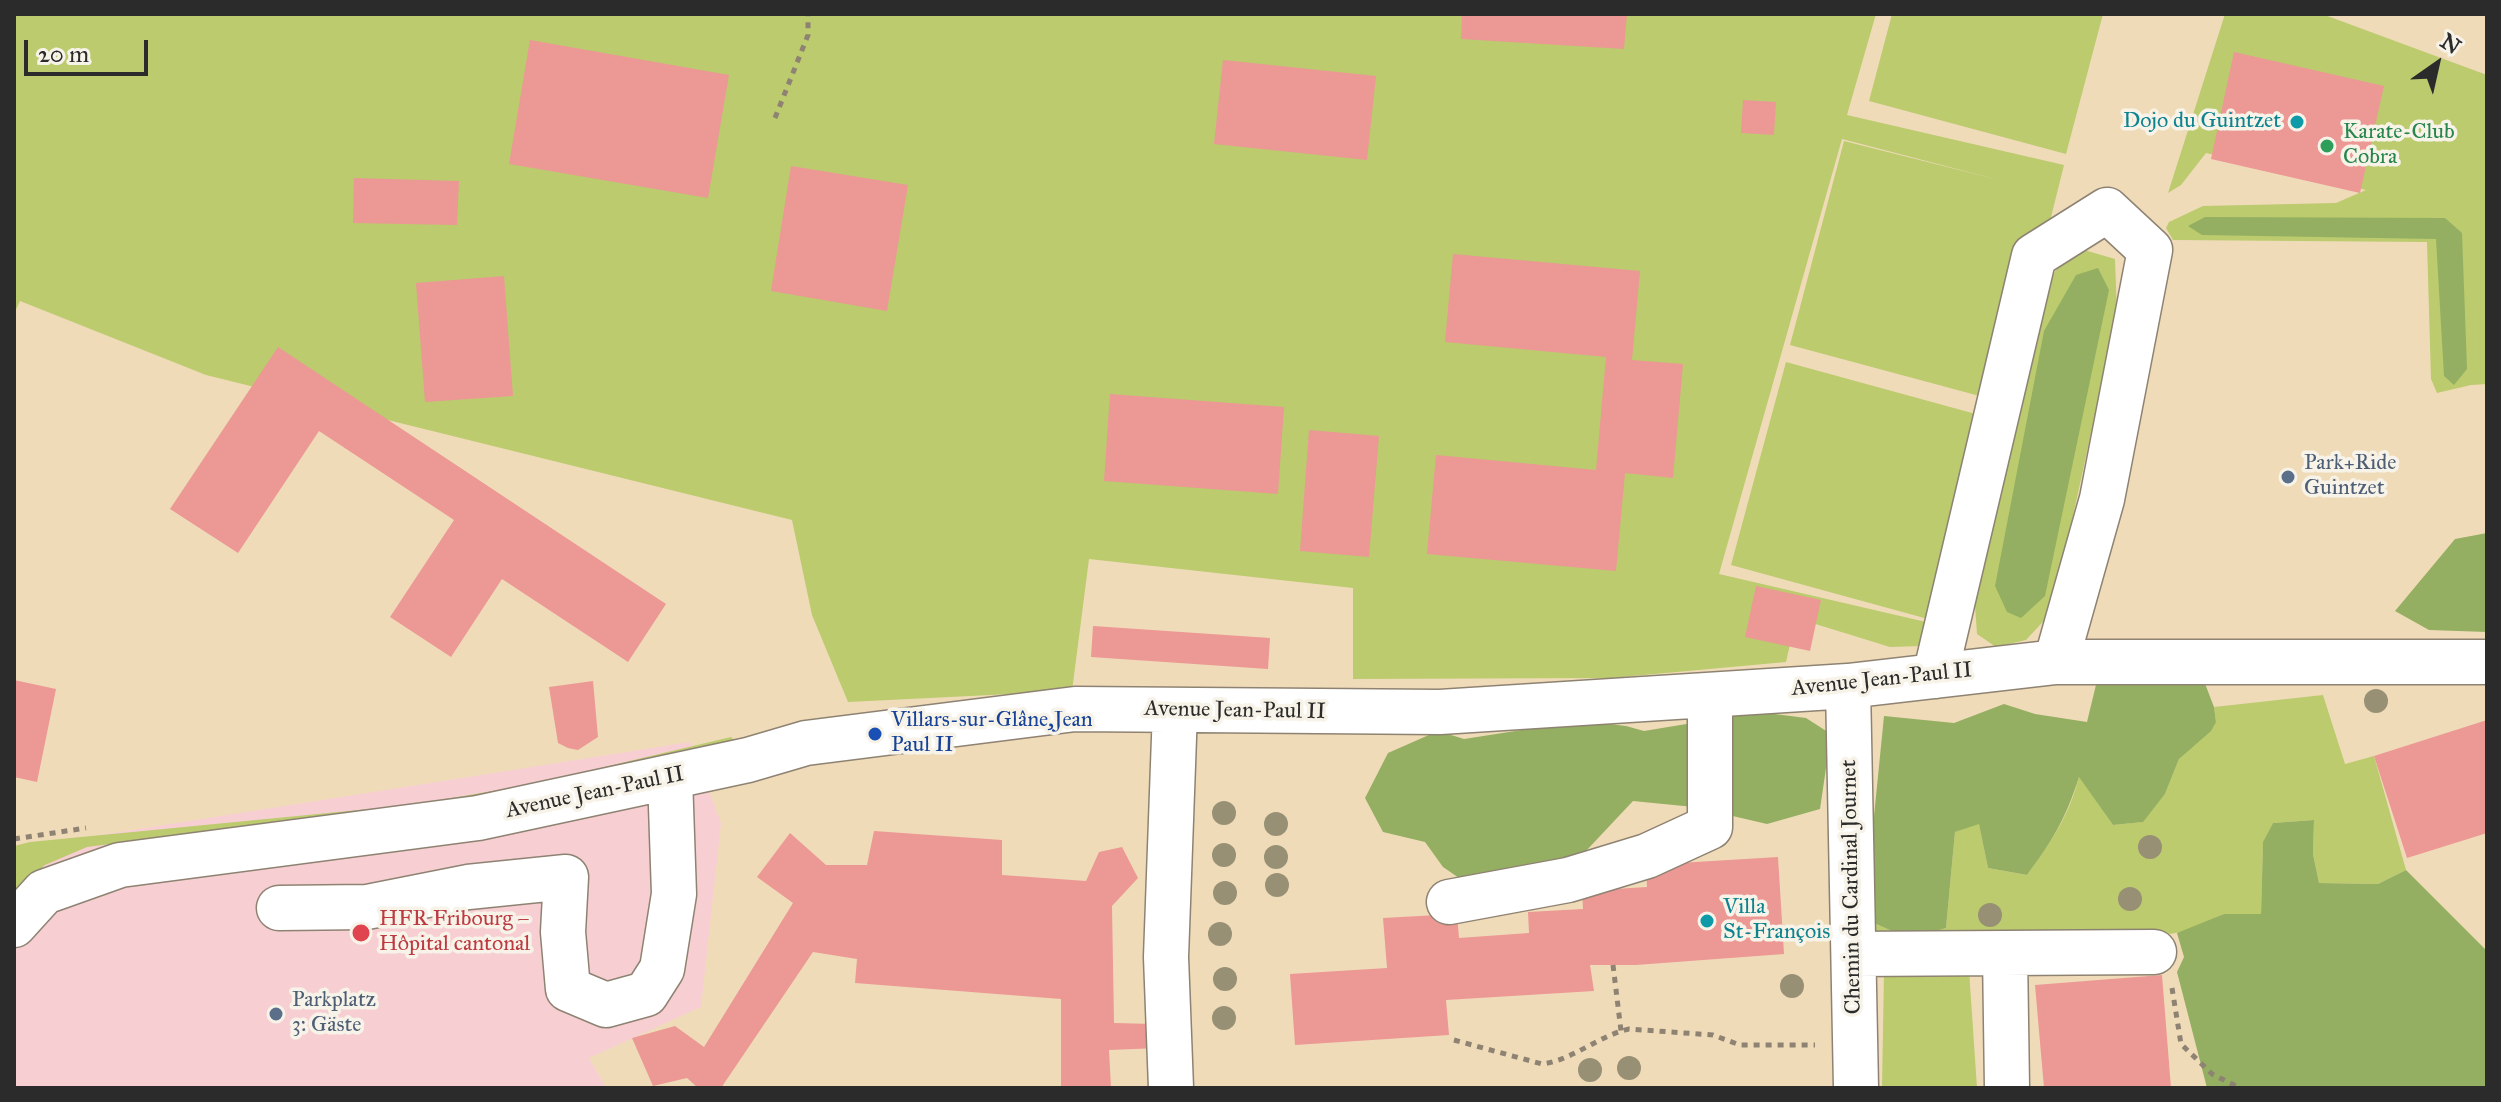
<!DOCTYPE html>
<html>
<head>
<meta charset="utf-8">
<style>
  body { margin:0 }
  #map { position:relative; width:2501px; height:1102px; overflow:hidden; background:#f0dbb9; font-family:"IM FELL Great Primer",serif }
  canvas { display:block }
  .frame { position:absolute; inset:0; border:16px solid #2b2b2b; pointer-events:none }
  .north { position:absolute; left:2397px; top:24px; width:80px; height:80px; -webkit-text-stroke:6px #f7f3e8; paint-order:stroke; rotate:34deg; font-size:22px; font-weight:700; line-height:32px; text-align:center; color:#2b2b2b }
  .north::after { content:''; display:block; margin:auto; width:28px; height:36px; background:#2b2b2b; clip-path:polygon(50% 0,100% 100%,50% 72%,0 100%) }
  .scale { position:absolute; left:24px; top:40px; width:124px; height:36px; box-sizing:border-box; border:4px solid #2b2b2b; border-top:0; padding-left:10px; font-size:24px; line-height:28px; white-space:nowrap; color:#2b2b2b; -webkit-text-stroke:6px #f7f3e8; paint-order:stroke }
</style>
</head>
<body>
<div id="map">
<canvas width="2501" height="1102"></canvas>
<div class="frame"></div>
<div class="north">N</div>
<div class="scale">20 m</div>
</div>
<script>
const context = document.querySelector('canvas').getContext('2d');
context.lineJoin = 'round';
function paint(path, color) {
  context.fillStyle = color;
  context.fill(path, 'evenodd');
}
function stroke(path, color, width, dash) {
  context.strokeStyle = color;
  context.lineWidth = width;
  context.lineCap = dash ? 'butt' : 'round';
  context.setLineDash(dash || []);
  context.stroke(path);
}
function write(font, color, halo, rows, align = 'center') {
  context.font = font + ' "IM FELL Great Primer",serif';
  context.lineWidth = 7;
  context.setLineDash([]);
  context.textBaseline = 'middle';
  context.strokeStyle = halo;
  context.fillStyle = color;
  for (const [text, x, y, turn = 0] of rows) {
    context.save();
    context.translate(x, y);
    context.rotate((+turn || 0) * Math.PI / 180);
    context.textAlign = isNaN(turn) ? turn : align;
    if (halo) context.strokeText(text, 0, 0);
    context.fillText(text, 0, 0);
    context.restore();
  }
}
paint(new Path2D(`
  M690 742 721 823 701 1007 589 1058 606 1088H14V858L31 846Z`), '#f7cfd3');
paint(new Path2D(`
  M14 14H1876L1847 115 2064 165 2050 221 1987 398 1790 345 1844 141 2003 181 1842 139 1719 574 1926 622 1921 646 1890 647 1796 618 1786 662 1611 678 1353 679V588L1089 559 1072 691 848 702 812 615 792 520 206 375 20 301 14 314Z
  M1892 14H2103L2066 154 1869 101Z
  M2225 14H2322L2487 75V384L2471 385 2437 393 2431 379 2427 242 2173 240 2166 228 2169 222 2203 206 2336 203 2366 190 2206 153 2181 185 2168 193Z
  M2074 247 2115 259 2117 314 2052 612 2026 640 1996 647 1977 634 1974 591 2038 294Z
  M1786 362 1983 416 1928 619 1731 565Z
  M2323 695 2345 764 2374 756 2406 870 2378 884 2319 883 2313 854 2314 820 2273 823 2263 843 2261 914H2224L2187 931 2135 940 2022 938 1921 943 1877 937 1874 923 1910 939 1946 928 1955 832 1979 823 1988 868 2027 875C2050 843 2070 815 2079 776L2113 825 2142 822 2165 794 2179 759 2216 722 2214 707Z
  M731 737 735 741 530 791 87 847 45 865 14 891V846L30 842 410 805 528 785Z
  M1884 970H1969L1977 1088H1882Z`), '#bbcb6e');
paint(new Path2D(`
  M2205 217 2445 218 2462 233 2467 369 2454 385 2444 376 2436 239 2202 235 2188 226Z
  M2098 268 2109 290 2045 596 2021 618 2007 612 1995 586 2044 331 2076 275Z
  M2487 533V632L2429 630 2395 611 2455 539Z
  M2102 660 2199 668 2214 707 2216 722 2211 731 2179 759 2165 794 2143 822 2113 825 2079 777C2066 818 2053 840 2027 875L1988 868 1979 824 1955 832 1946 928 1910 939 1874 923 1864 877 1874 816 1884 716 1954 723 2004 704 2035 714 2087 722Z
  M1759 712 1806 718 1831 734 1820 809 1767 824 1694 807 1633 801 1569 869 1484 895 1443 867 1425 842 1383 832 1365 798 1388 753 1438 731 1464 739 1541 727 1568 719 1626 726 1644 731Z
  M2314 820 2313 854 2319 883 2378 884 2406 870 2487 951V1088H2207L2177 972 2184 957 2177 933 2224 914H2261L2263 842 2273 823Z`), '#94af61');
paint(new Path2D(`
  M1462 14H1627L1624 49 1461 39Z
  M530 40 729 75 708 198 509 164Z
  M2234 52 2384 86 2360 193 2211 159Z
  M1223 60 1376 76 1367 160 1214 144Z
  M1743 100 1776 102 1774 135 1741 133Z
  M791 166 908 185 887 311 771 291Z
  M354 178 459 181 457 225 353 223Z
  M1453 254 1640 271 1632 360 1683 364 1673 478 1625 473 1616 571 1427 554 1436 455 1596 470 1606 357 1445 342Z
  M504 276 513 396 425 402 416 283Z
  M278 347 666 604 628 662 502 579 451 657 390 617 454 520 319 431 238 553 170 509Z
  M1110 394 1284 407 1278 494 1104 481Z
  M1309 430 1379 436 1369 557 1300 551Z
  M1756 586 1821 600 1810 651 1745 637Z
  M1093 626 1270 638 1268 669 1091 657Z
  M14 680 56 689 37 782 14 777Z
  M593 681 598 737 578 750 568 748 558 743 549 687Z
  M2487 720V833L2407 858 2374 756Z
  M874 831 1002 840V875L1086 881 1099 852 1122 847 1138 878 1112 906 1114 1023 1155 1024 1159 1048 1109 1050 1111 1088H1061V999L855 983 857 959 813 952 721 1088H698L687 1078 653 1086 632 1038 675 1026 704 1047 793 903 757 877 790 833 826 865H867Z
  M1778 857 1784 954 1636 965H1590L1594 991 1446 1000 1449 1035 1295 1045 1290 974 1387 968 1383 918 1457 914 1459 938 1529 933 1528 912 1583 909 1582 891 1647 887 1646 865Z
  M2162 975 2171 1088H2044L2035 985Z`), '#ec9895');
const minor = new Path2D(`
  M1935 676 2034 256 2107 210 2150 250 2102 499 2056 662
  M1848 686 1856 1088
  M1449 902 1568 880 1647 856 1710 827V695
  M279 908 367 907 468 887 566 877 563 932 568 989 606 1005 646 994 662 969 674 894 670 777
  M14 925 44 892 120 865 478 818 748 760 806 743 1075 709 1440 712 1848 686 2056 662H2487
  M2005 953 2007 1088
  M1854 954 2154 952
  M1171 1088 1166 957 1175 710`);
stroke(minor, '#8e8372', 47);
stroke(new Path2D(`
  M775 118 808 35V14
  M14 839 86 828
  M1613 965 1621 1031
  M2172 988 2181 1044 2212 1074 2240 1088
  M1454 1040 1542 1064C1573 1060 1598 1036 1629 1029L1713 1035 1740 1045H1815`), '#8e8372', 5, [6, 6]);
stroke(minor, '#fff', 44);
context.fillStyle = '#979074';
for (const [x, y] of [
  [2376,701],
  [1224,813],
  [1276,824],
  [2150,847],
  [1224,855],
  [1276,857],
  [1277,885],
  [1225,893],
  [2130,899],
  [1990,915],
  [1220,934],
  [1225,979],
  [1792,986],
  [1224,1018],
  [1629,1068],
  [1590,1070]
]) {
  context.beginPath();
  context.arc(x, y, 12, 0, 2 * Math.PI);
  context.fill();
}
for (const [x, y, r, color] of [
  [2297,122,8,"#0f9aa8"],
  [2327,146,8,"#2e9e5b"],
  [2288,477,8,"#5c6f8a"],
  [875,734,8,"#1a4fb4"],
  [1707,921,8,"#0f9aa8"],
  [361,933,10,"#e0444e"],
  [276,1014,8,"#5c6f8a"]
]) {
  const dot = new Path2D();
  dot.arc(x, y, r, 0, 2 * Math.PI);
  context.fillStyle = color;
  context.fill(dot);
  stroke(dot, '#f7f3e8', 3);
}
write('22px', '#0d838f', '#f7f3e8', [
  ["Dojo du Guintzet",2281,122],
  ["Villa",1723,908,"left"],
  ["St-François",1723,933,"left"]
], 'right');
write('22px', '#27864d', '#f7f3e8', [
  ["Karate-Club",2343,133],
  ["Cobra",2343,158]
], 'left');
write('22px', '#4e5e75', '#f7f3e8', [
  ["Park+Ride",2304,464],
  ["Guintzet",2304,489],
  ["Parkplatz",292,1001],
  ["3: Gäste",292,1026]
], 'left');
write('22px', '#2b2b2b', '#f7f3e8', [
  ["Avenue Jean-Paul II",1882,680,-6],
  ["Avenue Jean-Paul II",1235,711,1],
  ["Avenue Jean-Paul II",595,793,-12],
  ["Chemin du Cardinal Journet",1852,887,-91]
]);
write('22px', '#164399', '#f7f3e8', [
  ["Villars-sur-Glâne,Jean",891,721],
  ["Paul II",891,746]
], 'left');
write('22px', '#be3a42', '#f7f3e8', [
  ["HFR Fribourg –",379,920],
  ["Hôpital cantonal",379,945]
], 'left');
</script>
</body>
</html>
